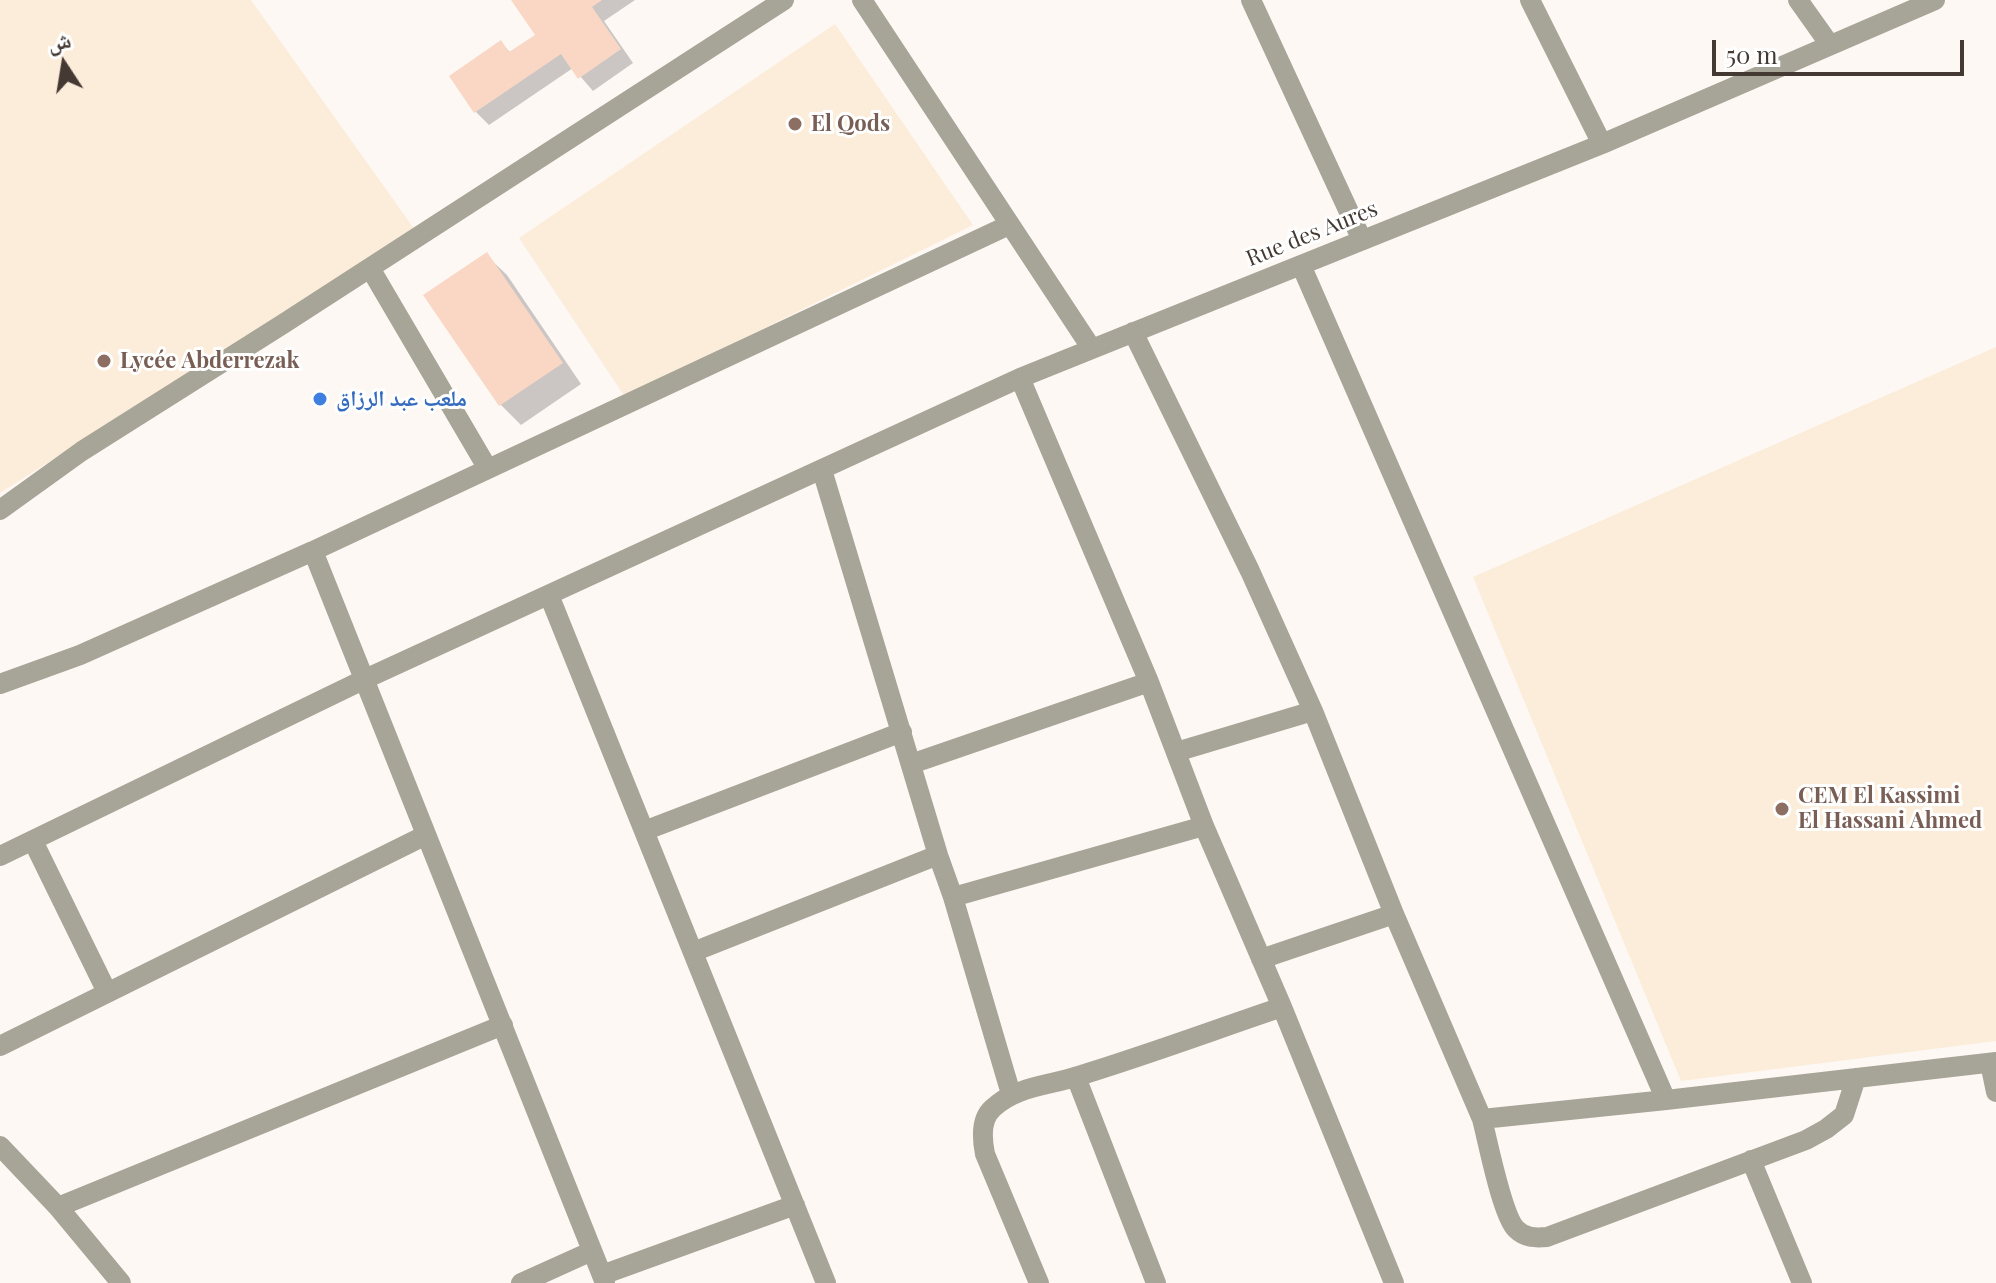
<!DOCTYPE html>
<html>
<head>
<meta charset="utf-8">
<style>
  body { margin:0 }
  #map { position:relative; width:1996px; height:1283px; overflow:hidden; background:#fef8f4; font-family:"Playfair Display","Noto Naskh Arabic",serif }
  canvas { display:block }
  .north { position:absolute; left:24px; top:24px; width:80px; height:80px; -webkit-text-stroke:6px #fff; paint-order:stroke; rotate:348deg; font-size:22px; font-weight:700; line-height:32px; text-align:center; color:#443933 }
  .north::after { content:''; display:block; margin:auto; width:28px; height:36px; background:#443933; clip-path:polygon(50% 0,100% 100%,50% 72%,0 100%) }
  .scale { position:absolute; left:1712px; top:40px; width:252px; height:36px; box-sizing:border-box; border:4px solid #443933; border-top:0; padding-left:10px; font-size:24px; line-height:28px; white-space:nowrap; color:#443933; -webkit-text-stroke:6px #fff; paint-order:stroke }
</style>
</head>
<body>
<div id="map">
<canvas width="1996" height="1283"></canvas>
<div class="north">ش</div>
<div class="scale">50 m</div>
</div>
<script>
const context = document.querySelector('canvas').getContext('2d');
context.lineJoin = 'round';
function paint(path, color) {
  context.fillStyle = color;
  context.fill(path, 'evenodd');
}
function stroke(path, color, width, dash) {
  context.strokeStyle = color;
  context.lineWidth = width;
  context.lineCap = dash ? 'butt' : 'round';
  context.setLineDash(dash || []);
  context.stroke(path);
}
function write(font, color, halo, rows, align = 'center') {
  context.font = font + ' "Playfair Display","Noto Naskh Arabic",serif';
  context.lineWidth = 6;
  context.setLineDash([]);
  context.textBaseline = 'middle';
  context.strokeStyle = halo;
  context.fillStyle = color;
  for (const [text, x, y, turn = 0] of rows) {
    context.save();
    context.translate(x, y);
    context.rotate((+turn || 0) * Math.PI / 180);
    context.textAlign = isNaN(turn) ? turn : align;
    if (halo) context.strokeText(text, 0, 0);
    context.fillText(text, 0, 0);
    context.restore();
  }
}
paint(new Path2D(`
  M0 0H251L415 230 0 493Z
  M835 24 973 225 625 397 519 238Z
  M1996 347V1041L1681 1081 1473 577Z`), '#fcedda');
paint(new Path2D(`
  M513 0H635L604 21 633 63 593 91 573 68 489 125 476 112 452 76 501 43 511 53 537 35Z
  M486 255 507 275 581 384 521 425 501 405 426 296Z`), '#0003');
paint(new Path2D(`
  M511 0H602L592 7 621 49 578 79 561 54 474 113 449 76 501 40 509 52 535 35Z
  M487 252 563 363 499 406 423 295Z`), '#f9d7c4');
stroke(new Path2D(`
  M862 0 1092 349 1602 144 1935 0
  M1251 0 1362 240
  M1530 0 1602 144
  M1798 0 1830 45
  M1301 265 1666 1100
  M370 268 488 469
  M1133 332 1250 571 1313 711 1394 914 1482 1119 1666 1100 1996 1062
  M1020 378 1149 682 1204 826 1282 1007 1394 1283
  M822 470 938 855 953 897 1011 1094
  M0 510 82 451 283 324 784 0
  M549 595 826 1283
  M0 684 80 655 313 551
  M1176 752 1313 711
  M911 764 1149 682
  M644 831 902 732
  M33 841 107 992
  M0 856 363 680 1020 378 1092 349
  M953 897 1204 826
  M693 952 938 855
  M1261 959 1394 914
  M0 1046 426 835
  M1990 1063 1996 1092
  M1076 1077 1156 1283
  M1482 1119C1488 1142 1502 1215 1516 1229 1525 1238 1535 1238 1547 1237L1806 1140 1826 1129 1844 1115 1856 1078
  M0 1146 58 1207 121 1283
  M1751 1160 1802 1283
  M58 1207 503 1025
  M602 1275 795 1205
  M521 1283 592 1251
  M605 1283 313 551 1009 225
  M1039 1283 985 1154C982 1139 980 1119 993 1108 1016 1086 1049 1086 1078 1076 1147 1055 1214 1030 1282 1007`), '#a7a498', 20);
for (const [x, y, r, color] of [
  [795,124,8,"#8d6e63"],
  [104,361,8,"#8d6e63"],
  [320,399,8,"#3f7fe0"],
  [1782,809,8,"#8d6e63"]
]) {
  const dot = new Path2D();
  dot.arc(x, y, r, 0, 2 * Math.PI);
  context.fillStyle = color;
  context.fill(dot);
  stroke(dot, '#fff', 3);
}
write('bold 22px', '#785e54', '#fff', [
  ["El Qods",811,124],
  ["Lycée Abderrezak",120,361],
  ["CEM El Kassimi",1798,796],
  ["El Hassani Ahmed",1798,821]
], 'left');
write('22px', '#443933', '#fff', [
  ["Rue des Aures",1312,234,-22]
]);
write('bold 22px', '#366cbe', '#fff', [
  ["ملعب عبد الرزاق",336,399]
], 'left');
</script>
</body>
</html>
